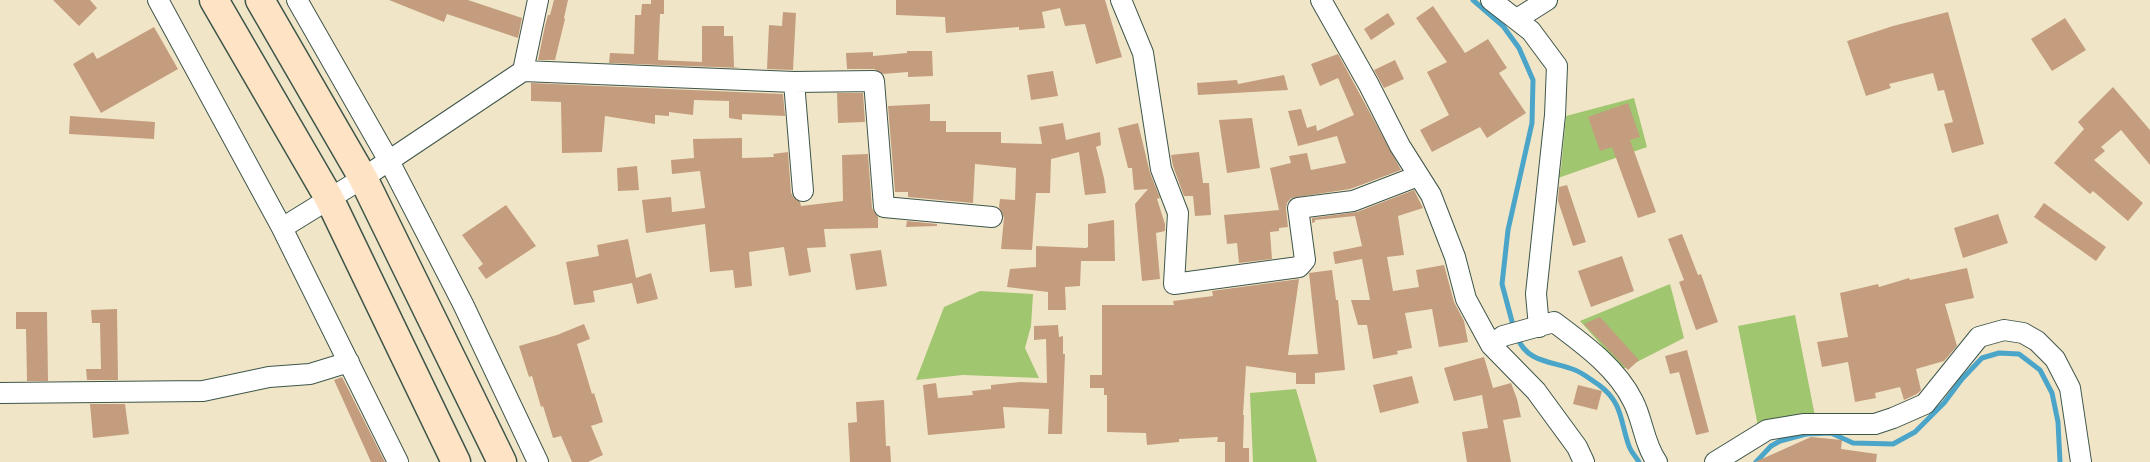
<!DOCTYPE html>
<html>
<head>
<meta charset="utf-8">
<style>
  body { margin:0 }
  canvas { display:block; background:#f1e5c7 }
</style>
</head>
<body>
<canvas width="2150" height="462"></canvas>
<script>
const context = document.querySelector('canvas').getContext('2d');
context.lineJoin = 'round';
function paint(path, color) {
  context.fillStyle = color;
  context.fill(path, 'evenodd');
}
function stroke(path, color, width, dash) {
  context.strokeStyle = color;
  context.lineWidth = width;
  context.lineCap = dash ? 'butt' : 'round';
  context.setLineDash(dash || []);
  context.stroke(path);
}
paint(new Path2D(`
  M1634 98 1647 147 1558 178 1561 169 1566 116Z
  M1670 284 1684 338 1623 369 1580 321Z
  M980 291 1033 294 1031 326 1025 348 1039 378 963 375 916 380 944 307Z
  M1795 315 1816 421 1759 431 1738 326Z
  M1296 389 1317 462H1253L1250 393Z`), '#a0c670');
stroke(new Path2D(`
  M1473 0 1503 26 1519 48 1533 80 1532 123 1508 230 1502 284 1514 329
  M1517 337C1527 363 1552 361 1575 370 1583 373 1591 380 1599 385 1623 403 1620 421 1629 446 1631 452 1636 457 1639 462
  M1756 462 1771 446 1780 441 1806 434 1831 433 1853 443 1893 444 1915 432 1944 403 1962 379 1982 358 1999 353 2019 354 2040 370 2052 393 2058 422 2060 462`), '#4ba5c9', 5);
paint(new Path2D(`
  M53 0H90L97 8 79 26Z
  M389 0H468L522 18 518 38 447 14 444 22Z
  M554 0H568L564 18 565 19 555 60H538L545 26 548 15H550Z
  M651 0H664V14H660L658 60 702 62V26H724V36H733L734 67 741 68 609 63 610 53 634 54 635 15H641L642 4H651Z
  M896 0H1105L1122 57 1096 64 1085 24 1065 26 1060 8 1042 12 1045 28 1019 30V27L946 33 945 17 896 15Z
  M1433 6 1465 53 1488 39 1507 68 1499 73 1526 113 1487 138 1480 127 1432 152 1420 130 1449 115 1427 72 1447 62 1416 18Z
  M783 12 796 13 793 70 767 69 769 25 782 26Z
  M1948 12 1984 144 1952 153 1944 124 1953 122 1944 90 1938 91 1933 73 1889 84 1891 88 1866 96 1847 41 1893 26Z
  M1388 13 1395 24 1371 40 1364 29Z
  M2065 18 2086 50 2052 71 2031 39Z
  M154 27 178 69 101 113 73 64 93 52 97 59Z
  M907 51H932L933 76 908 77V72L883 74 874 69H847L846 53 873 52V56L907 53Z
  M1338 54 1401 170 1350 189 1291 198 1287 203 1286 209 1288 227 1279 228V231L1270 232 1272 259 1239 263 1237 243 1227 244 1224 215 1279 210 1270 168 1291 163 1289 156 1307 153 1311 170 1346 163 1337 136 1298 146 1288 111 1301 109 1307 128 1316 125 1317 131 1354 115 1338 78 1320 86 1311 64Z
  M1395 60 1404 79 1384 88 1374 70Z
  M1053 71 1058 96 1031 100 1027 75Z
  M1284 75 1288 90 1198 95 1197 83 1237 80 1238 84Z
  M531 83 783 94 785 116 742 114V120L729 118V101L694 100 693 115 669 112V116L655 115V124L605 116 602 152 562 153 561 102 531 101Z
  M2113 87 2150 130V165L2121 130 2101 147 2105 151 2094 160 2143 203 2128 221 2093 191 2090 194 2054 163 2084 129 2078 122Z
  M837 93H863L865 122 838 123Z
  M1628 103 1640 137 1630 140 1656 212 1638 218 1612 147 1600 151 1588 117Z
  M930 104V121H946V132H1001V143L1042 144 1039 127 1063 123 1066 140 1100 132 1101 145 1096 147 1104 178 1106 193 1085 195 1079 152 1051 159 1050 193H1036L1032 250 1001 249 1004 218 999 207 1000 199 1015 200 1016 168 975 164 973 203 908 197V192H895L888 106Z
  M70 116 155 122 154 139 69 134Z
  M1252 118 1260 168 1227 173 1219 120Z
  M1138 123 1150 173 1160 198 1157 199 1165 224V231L1156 233 1160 279 1142 281 1135 204 1148 189 1134 190 1132 168H1128L1118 128Z
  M742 138V158L774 157 773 154 788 152 791 193 794 198 800 202 801 206 843 201 842 155 868 154 872 208 878 217V228L824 229 826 247 807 248 811 272 789 276 784 247 749 252 752 286 735 288 733 270 710 272 705 224 646 233 642 200 671 197 672 212 705 208 700 171 672 174 671 160 694 158 693 139Z
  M1199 152 1203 183H1209L1211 215 1195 216 1193 196H1184L1173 166 1171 155Z
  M637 166 639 190 618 191 617 168Z
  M1567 185 1586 242 1573 246 1558 201 1559 187Z
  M1414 190 1423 208 1398 216 1404 255 1387 257 1393 291 1419 287 1416 270 1444 265 1454 302 1464 321 1468 342 1439 347 1432 309 1405 313 1412 348 1397 351 1398 354 1373 359 1367 325H1358L1351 300H1370L1362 259 1335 264 1333 252 1362 246 1355 216 1315 220V222L1312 223V218L1357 212Z
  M2044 203 2106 247 2096 261 2034 217Z
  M506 205 536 246 486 279 478 268 483 264 462 235Z
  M1998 214 2008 243 1963 258 1954 228Z
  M1114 220 1115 261H1081L1080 286 1065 287 1066 310H1048V292L1007 287 1010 269 1036 267V246L1086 248 1088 247V224Z
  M907 221 937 224V226L906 227Z
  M1682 234 1698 275 1701 274 1718 322 1696 330 1679 282 1684 280 1668 239Z
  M628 239 636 278 651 273 658 299 637 304 632 283 593 291 595 302 574 305 566 262 599 256 597 245Z
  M881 250 887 286 856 290 850 254Z
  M1622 256 1634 291 1591 307 1578 271Z
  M1967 268 1974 298 1945 304 1957 346 1944 361 1916 369 1921 390 1917 394 1904 400 1900 387 1875 393 1876 398 1855 402 1848 362 1822 367 1817 342 1848 337 1840 293 1878 284 1879 287 1909 278 1910 280Z
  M1332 270 1336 300H1338L1345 370 1315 373V384H1296V373L1246 366 1243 415H1244L1243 448H1249V462H1225V442H1217L1218 437 1179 439V442L1147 445 1146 433 1107 432V395H1104V388H1090V375H1102V305H1174L1173 301 1213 296 1212 291 1299 279 1288 355 1318 354 1309 273Z
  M117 309 118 380H87L86 369H101L100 323H92L91 310Z
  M16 312H47L48 381H27L26 329H16Z
  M1600 317 1639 360 1628 370 1584 324Z
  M584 324 590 339 577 344 592 394 594 393 603 422 591 426 603 455 588 462H572L561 436 553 438 543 406 541 407 532 376 529 377 519 346 557 335Z
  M1058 325 1059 337 1063 336V354H1065L1062 434H1048L1049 409 1003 407 1005 428 928 435 923 385 936 383 938 398 973 395 972 391 991 389V385L1020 382 1047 383 1046 339 1034 340V326Z
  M1687 350 1709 432 1696 435 1679 372 1670 374 1665 356Z
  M1484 357 1493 388 1511 383 1517 399 1521 417 1503 420 1511 462H1467L1462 432 1488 428 1482 395 1454 401 1444 368Z
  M1412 376 1419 403 1380 413 1373 385Z
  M342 377 385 462H371L334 380Z
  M1578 385 1602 391 1597 410 1573 404Z
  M884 400 886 446H890L891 462H850L848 423 857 422 856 402Z
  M90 404H125L129 434 93 438Z
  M1811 437 1842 440 1841 449 1877 454 1876 462H1755Z`), '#c49d7f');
const street = new Path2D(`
  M158 0 282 228 398 462
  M297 0 389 161 463 304 538 462
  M1121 0 1143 53 1161 169 1178 213 1174 284 1299 267 1305 260 1298 208 1353 201 1418 176
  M1321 0 1369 85 1400 146 1431 195 1455 257 1466 299 1491 345 1536 391 1577 447 1584 462
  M1491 0 1531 31 1557 66 1555 115 1536 294 1539 327
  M1517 19 1547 0
  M523 71 794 82 874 81 884 207 992 217
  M794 82 803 191
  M282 228 363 178 523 71 538 0
  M1491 345 1503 336 1554 322C1583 344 1616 367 1633 401 1643 420 1644 444 1657 462
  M0 393 203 391 269 377 310 374 349 362
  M1715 462 1767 430 1803 424H1875L1893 418 1925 404 1979 337 2004 330 2023 333 2037 341 2055 359 2070 388 2081 462`);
const secondary = new Path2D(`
  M214 0 329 198 456 462
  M260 0 363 178 502 462`);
stroke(street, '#3e564a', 22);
stroke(secondary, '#3e564a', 31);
stroke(street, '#fff', 20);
stroke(secondary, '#fee4c5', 28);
</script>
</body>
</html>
